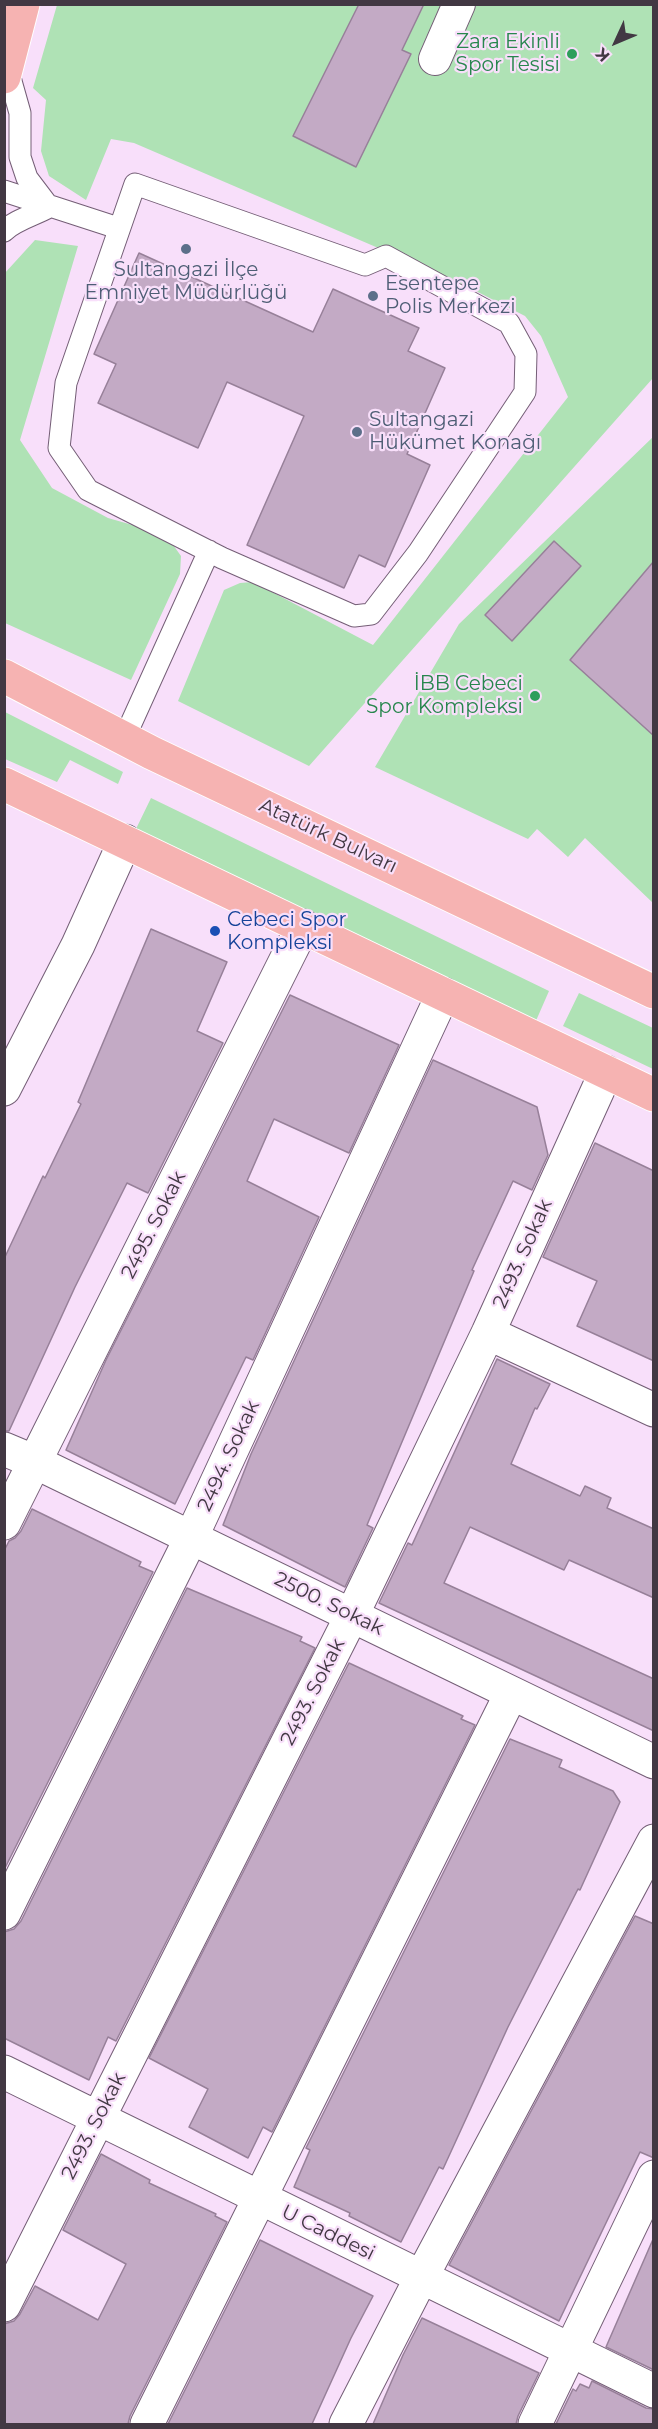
<!DOCTYPE html>
<html>
<head>
<meta charset="utf-8">
<style>
  body { margin:0 }
  #map { position:relative; width:658px; height:2429px; overflow:hidden; background:#f8dffa; font-family:Montserrat,sans-serif }
  canvas { display:block }
  .frame { position:absolute; inset:0; border:6px solid #423843; pointer-events:none }
  .north { position:absolute; left:586px; top:12px; width:60px; height:60px; -webkit-text-stroke:4px #f8dffa; paint-order:stroke; rotate:226deg; font-size:16px; font-weight:700; line-height:24px; text-align:center; color:#423843 }
  .north::after { content:''; display:block; margin:auto; width:21px; height:27px; background:#423843; clip-path:polygon(50% 0,100% 100%,50% 72%,0 100%) }
</style>
</head>
<body>
<div id="map">
<canvas width="658" height="2429"></canvas>
<div class="frame"></div>
<div class="north">K</div>
</div>
<script>
const context = document.querySelector('canvas').getContext('2d');
context.lineJoin = 'round';
function paint(path, color) {
  context.fillStyle = color;
  context.fill(path, 'evenodd');
}
function stroke(path, color, width, dash) {
  context.strokeStyle = color;
  context.lineWidth = width;
  context.lineCap = dash ? 'butt' : 'round';
  context.setLineDash(dash || []);
  context.stroke(path);
}
function write(font, color, halo, rows, align = 'center') {
  context.font = font + ' Montserrat,sans-serif';
  context.lineWidth = 4.5;
  context.setLineDash([]);
  context.textBaseline = 'middle';
  context.strokeStyle = halo;
  context.fillStyle = color;
  for (const [text, x, y, turn = 0] of rows) {
    context.save();
    context.translate(x, y);
    context.rotate((+turn || 0) * Math.PI / 180);
    context.textAlign = isNaN(turn) ? turn : align;
    if (halo) context.strokeText(text, 0, 0);
    context.fillText(text, 0, 0);
    context.restore();
  }
}
paint(new Path2D(`
  M57 5H653V378L309 766 178 701 224 590 240 583 253 582 373 645 568 397 541 336 525 316 462 284 134 143 111 139 86 200 49 176 41 151 46 100 33 88Z
  M35 240 78 246 20 440 52 488 108 518 150 530 171 542 181 556 180 574 131 680 5 623 4 274Z
  M653 437V903L585 838 568 857 537 829 528 839 375 767 459 624Z
  M5 712 123 772 118 784 70 760 57 782 5 759Z
  M151 798 549 991 535 1023 135 831Z
  M579 993 653 1028V1069L563 1026Z`), '#afe2b5');
const building = new Path2D(`
  M359 4H424L402 50 411 54 356 167 293 136Z
  M139 253 313 332 333 289 419 328 408 351 445 368 407 454 430 465 385 567 359 555 344 588 247 545 304 416 227 382 198 448 98 403 116 364 94 354Z
  M554 541 581 566 512 641 485 615Z
  M654 561V736L570 660Z
  M151 929 227 962 197 1031 223 1043 148 1193 127 1183 75 1287 9 1431H4V1259L43 1176 45 1178 81 1104 78 1102Z
  M290 995 399 1045 349 1153 274 1119 247 1181 319 1217 253 1360 246 1357 175 1504 66 1450 106 1360Z
  M433 1060 537 1107 548 1155 532 1190 513 1181 472 1270 474 1271 367 1525 373 1528 345 1587 223 1525 251 1454Z
  M595 1143 654 1171V1361L577 1326 597 1281 543 1257Z
  M497 1359 550 1384 537 1409 535 1408 511 1464 580 1496 585 1486 611 1498 607 1508 654 1529V1598L569 1560 564 1570 470 1527 444 1583 654 1679V1731L379 1603 408 1543 412 1545Z
  M32 1509 141 1562 139 1566 153 1572 4 1870V1551L9 1541 15 1538 21 1531Z
  M187 1588 302 1637 300 1641 315 1648 116 2041 108 2037 89 2080 4 2038V1932L14 1929 21 1921Z
  M349 1663 463 1716 461 1719 475 1725 272 2132 263 2127 248 2158 189 2127 208 2089 149 2058Z
  M510 1739 562 1760 559 1767 613 1791 620 1802 580 1890 578 1889 508 2027 443 2169 439 2167 401 2242 349 2216 350 2213 294 2187 310 2150 306 2148Z
  M635 1916 654 1924V2158L640 2152 559 2321 449 2265Z
  M101 2154 150 2180 149 2183 216 2214 215 2216 227 2222 130 2416 128 2424H4V2324L14 2321 20 2314 35 2286 98 2320 126 2264 63 2230Z
  M654 2237V2370L606 2347Z
  M260 2240 373 2296 351 2338 312 2424H168Z
  M422 2318 539 2373 518 2416 516 2424H373L403 2355Z
  M592 2381 646 2408 654 2409V2424H556L573 2389 576 2391 580 2384 589 2388Z`);
paint(building, '#c3aac5');
stroke(building, '#978099', 1.5);
const service = new Path2D(`
  M7 67 20 113V157L27 178 49 207
  M135 184 365 265 386 256 509 323 526 354 525 392 418 553 371 614 354 616 222 558 88 490 59 448 66 383Z
  M4 191 118 228
  M4 231C15 220 35 215 49 207
  M124 739 209 551`);
const pedestrian = new Path2D(`
  M435 59 459 4`);
const minor = new Path2D(`
  M488 1333 654 1410
  M4 1523 303 926
  M4 1913 191 1538 443 994
  M4 2072 654 2391
  M4 2305 352 1615 488 1333 606 1072
  M147 2424 511 1694
  M346 2424 421 2278 654 1841
  M535 2424 654 2177`);
const tertiary = new Path2D(`
  M4 1089 78 945 125 841
  M4 1449 35 1462 654 1762`);
const primary = new Path2D(`
  M4 77 23 4
  M4 676 152 753 654 992
  M4 784 654 1095`);
stroke(service, '#745e76', 23);
stroke(pedestrian, '#745e76', 34);
stroke(minor, '#745e76', 35);
stroke(tertiary, '#745e76', 35);
stroke(primary, '#fff', 35);
stroke(service, '#fff', 21);
stroke(pedestrian, '#fff', 32);
stroke(minor, '#fff', 33);
stroke(tertiary, '#fff', 33);
stroke(primary, '#f6b3b2', 33);
for (const [x, y, r, color] of [
  [572,54,6,"#2e9e5b"],
  [186,249,6,"#5c6f8a"],
  [373,296,6,"#5c6f8a"],
  [357,432,6,"#5c6f8a"],
  [535,696,6,"#2e9e5b"],
  [215,931,6,"#1a4fb4"]
]) {
  const dot = new Path2D();
  dot.arc(x, y, r, 0, 2 * Math.PI);
  context.fillStyle = color;
  context.fill(dot);
  stroke(dot, '#f8dffa', 2);
}
write('20px', '#27864d', '#f8dffa', [
  ["Zara Ekinli",560,42],
  ["Spor Tesisi",560,65],
  ["İBB Cebeci",523,684],
  ["Spor Kompleksi",523,707]
], 'right');
write('20px', '#4e5e75', '#f8dffa', [
  ["Sultangazi İlçe",186,270,"center"],
  ["Emniyet Müdürlüğü",186,293,"center"],
  ["Esentepe",385,284],
  ["Polis Merkezi",385,307],
  ["Sultangazi",369,420],
  ["Hükümet Konağı",369,443]
], 'left');
write('20px', '#423843', '#f8dffa', [
  ["Atatürk Bulvarı",328,836,25],
  ["2495. Sokak",154,1225,-63],
  ["2493. Sokak",523,1254,-66],
  ["2494. Sokak",229,1456,-65],
  ["2500. Sokak",329,1604,26],
  ["2493. Sokak",313,1692,-63],
  ["2493. Sokak",94,2126,-63],
  ["U Caddesi",328,2233,26]
]);
write('20px', '#164399', '#f8dffa', [
  ["Cebeci Spor",227,920],
  ["Kompleksi",227,943]
], 'left');
</script>
</body>
</html>
